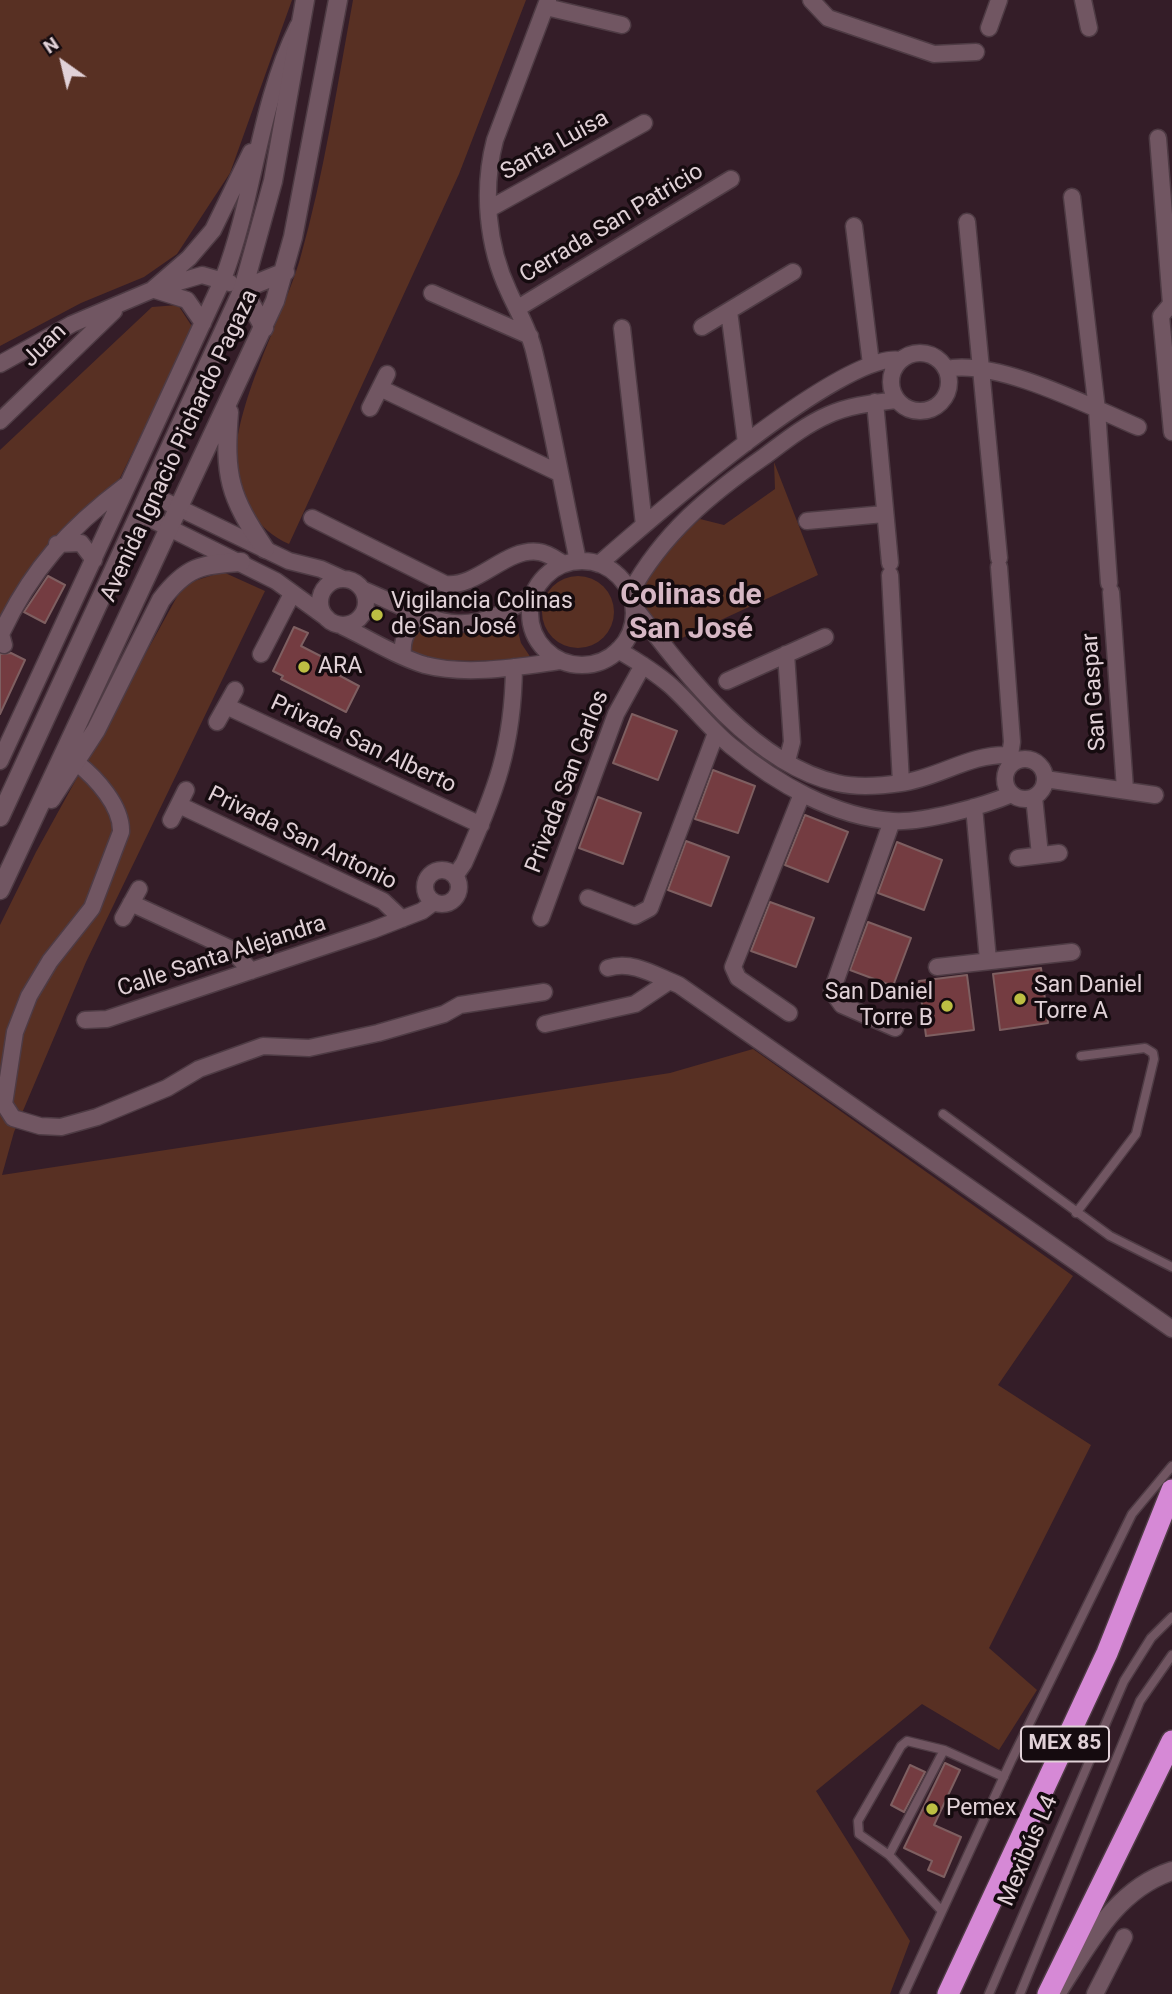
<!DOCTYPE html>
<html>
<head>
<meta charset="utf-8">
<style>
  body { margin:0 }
  #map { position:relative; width:1172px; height:1994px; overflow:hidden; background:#341d28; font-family:Roboto,sans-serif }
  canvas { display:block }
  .north { position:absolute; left:28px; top:28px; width:70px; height:70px; -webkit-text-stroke:5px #150b0f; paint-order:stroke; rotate:326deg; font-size:19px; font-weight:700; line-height:28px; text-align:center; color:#e1d1d7 }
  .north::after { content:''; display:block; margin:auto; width:24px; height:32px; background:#e1d1d7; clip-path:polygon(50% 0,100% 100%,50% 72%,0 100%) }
</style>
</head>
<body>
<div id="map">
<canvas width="1172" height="1994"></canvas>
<div class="north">N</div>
</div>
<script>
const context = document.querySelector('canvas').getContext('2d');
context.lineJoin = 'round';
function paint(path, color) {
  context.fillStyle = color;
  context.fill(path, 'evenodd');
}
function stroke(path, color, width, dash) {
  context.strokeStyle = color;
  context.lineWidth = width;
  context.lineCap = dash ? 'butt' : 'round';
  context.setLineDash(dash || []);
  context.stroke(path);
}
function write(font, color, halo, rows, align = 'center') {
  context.font = font + ' Roboto,sans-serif';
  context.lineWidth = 7;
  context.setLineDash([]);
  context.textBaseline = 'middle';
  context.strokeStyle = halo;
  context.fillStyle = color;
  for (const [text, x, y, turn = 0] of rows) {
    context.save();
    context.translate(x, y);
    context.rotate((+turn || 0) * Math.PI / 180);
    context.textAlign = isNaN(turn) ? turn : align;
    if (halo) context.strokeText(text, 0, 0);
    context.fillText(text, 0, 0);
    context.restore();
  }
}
paint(new Path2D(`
  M0 0H292L230 173 177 254 144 277 81 303 0 346Z
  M353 0H526L459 174 289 544C257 530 239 500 236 466 232 409 283 317 300 259 324 175 337 86 353 0Z
  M178 305 193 328 119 480 83 509 32 566 0 625V450L152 307Z
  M774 462 818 575 669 644 642 607 638 590 661 554 700 519 724 525 775 489Z
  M223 572 265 591 86 962 14 1132 2 1175 670 1073 753 1049 1073 1276 998 1385 1091 1445 989 1648 1037 1690 999 1750 922 1704 816 1791 910 1941 890 1994H0V925L36 852 184 584Z
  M542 612a36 36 0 1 1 72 0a36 36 0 1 1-72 0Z
  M514 616 521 643 531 658C504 659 425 668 408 647L419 626C428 627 436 631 446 632 471 636 492 627 514 616Z`), '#583023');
const building = new Path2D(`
  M48 576 65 585 45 623 24 612Z
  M294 627 308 633 301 646 336 664 331 671 359 686 346 712 281 679 283 676 273 671Z
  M11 653 25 660 0 714V654Z
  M632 714 677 731 658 780 613 763Z
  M713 770 755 786 738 833 695 819Z
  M598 797 641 813 623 864 579 848Z
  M805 815 848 832 828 882 785 865Z
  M686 841 729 857 711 906 668 890Z
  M897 842 942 860 924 910 878 893Z
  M770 902 814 918 796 967 751 951Z
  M868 922 911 938 893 986 850 970Z
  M1041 968 1048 1023 1000 1030 993 974Z
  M967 975 974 1030 926 1036 919 981Z
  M945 1763 960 1770 934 1825 961 1837 944 1877 928 1870 932 1861 904 1848Z
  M910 1765 925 1772 904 1812 891 1805Z`);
paint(building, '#743c41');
stroke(building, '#7e5f61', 2);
const lane = new Path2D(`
  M943 1114 1110 1236 1172 1267
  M1076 1213 1136 1134 1154 1059 1153 1053 1145 1048 1081 1056
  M889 1855 944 1750
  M941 1910 889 1855 859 1834 858 1821 901 1746 907 1741 944 1750 1004 1777
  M904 1994 1011 1761 1132 1514 1172 1466
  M989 1994 1124 1681 1151 1638 1172 1617
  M1020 1994 1140 1701 1172 1655`);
const street = new Path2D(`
  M548 0 495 140C482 189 487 246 509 292 518 312 529 330 534 351 551 420 563 491 578 561
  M811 0 828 18 934 54 976 52
  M1083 0 1089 28
  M546 7 622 25
  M989 28 999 0
  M1158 138 1171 304 1161 316 1172 432
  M1072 197 1097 410 1109 583
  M489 209 644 123
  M967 222 999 558
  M854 226 871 364
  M158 288 202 275 230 283
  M155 290 187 300 203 323
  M432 293 530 336
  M518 308 731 179
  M729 311 746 443
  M702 327 793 272
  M622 328 644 525
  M891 382a29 29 0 1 1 58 0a29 29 0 1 1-58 0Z
  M0 364 72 324 152 290 189 258 213 230 251 152
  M946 369C995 358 1091 407 1138 427
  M380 388 559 473
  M875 402 890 563
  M370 408 387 374
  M0 421 114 311
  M150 494 289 561 321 569 343 579
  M141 514 276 581 327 618
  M312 518 445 584C478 588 506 547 539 552 548 553 557 560 564 564
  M807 521 884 514
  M57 544 81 543 94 560
  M530 613a52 52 0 1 1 104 0a52 52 0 1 1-104 0Z
  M599 564C647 522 843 350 900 360
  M999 567 1012 742 1010 755
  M890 575 901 783
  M320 602a23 23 0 1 1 46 0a23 23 0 1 1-46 0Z
  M364 590C434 620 464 645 533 594
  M1111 592 1125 789
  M630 593C663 533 709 495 765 456 785 441 805 425 828 415 850 405 873 403 897 400
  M634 607C684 672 753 764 837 783 858 788 881 786 901 783 939 778 970 753 1010 755L1016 761
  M342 626C368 638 397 657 425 665 467 676 517 667 560 661
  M4 645 1 634C31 570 69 528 125 486
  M618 650C637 661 655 672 671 686 692 705 709 728 731 746 776 783 834 817 893 821 923 823 984 806 1012 794
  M261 654 292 594
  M786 654 792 742 787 761
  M403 655C401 636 410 622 429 617
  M727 681 825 637
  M226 706 481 825
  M217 722 235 690
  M1005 779a20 20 0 1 1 40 0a20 20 0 1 1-40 0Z
  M0 761 223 279C255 196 258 107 298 26
  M77 763C96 778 122 806 121 832L92 908 50 961 29 996 15 1032 4 1104 13 1118 40 1126 61 1127 97 1117 167 1088 199 1069 263 1046 309 1048 378 1033 444 1014 460 1005 544 992
  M1045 779 1155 795
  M1034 797 1040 855
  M179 805 383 901 402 919
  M974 807 988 960
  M171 820 186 790
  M892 821 832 991 842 1005 895 1028
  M1018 858 1059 853
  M425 887a17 17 0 1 1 34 0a17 17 0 1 1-34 0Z
  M455 876 464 863C496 790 513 748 514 667
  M588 898 635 916 650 908 716 733
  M131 903 231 949 251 971
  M123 918 139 889
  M541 918 616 714 643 665
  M937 967 1072 952
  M608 968C633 960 656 976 679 985L1172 1329
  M789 1013 738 978 733 967 802 794
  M85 1020 107 1019 373 930 422 911 434 902
  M545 1024 635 1004 668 982
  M1095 1994 1124 1937`);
const secondary = new Path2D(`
  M243 289 285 272
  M243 289 264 328
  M229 412C224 476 229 496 265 549
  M51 799 96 730 161 600C186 567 201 564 241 562
  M0 817 243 289 273 181 305 0
  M0 890 275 301 293 237 338 0
  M1056 1994C1088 1946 1114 1890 1172 1871`);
const highway = new Path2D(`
  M948 1994 1107 1653 1172 1490
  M1048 1994 1172 1741`);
stroke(lane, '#4e3b44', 11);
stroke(street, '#4e3b44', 19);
stroke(secondary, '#4e3b44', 21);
stroke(highway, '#4e3b44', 24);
stroke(lane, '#715662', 8);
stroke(street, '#715662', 16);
stroke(secondary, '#715662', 18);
stroke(highway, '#d689d6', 21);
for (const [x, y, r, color] of [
  [377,615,7,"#bdbf43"],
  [304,667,7,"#bdbf43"],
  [1020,999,7,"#bdbf43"],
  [947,1006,7,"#bdbf43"],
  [932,1809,7,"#bdbf43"]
]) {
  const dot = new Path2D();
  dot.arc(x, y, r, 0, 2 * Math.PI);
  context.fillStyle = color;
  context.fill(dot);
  stroke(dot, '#150b0f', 2.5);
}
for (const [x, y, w] of [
  [1065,1744,88]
]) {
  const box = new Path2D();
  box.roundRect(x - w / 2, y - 17.5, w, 35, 5);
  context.fillStyle = '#150b0f';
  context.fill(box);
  stroke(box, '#e1d1d7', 2);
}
write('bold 21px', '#e1d1d7', null, [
  ["MEX 85",1065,1744]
]);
write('23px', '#e1d1d7', '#150b0f', [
  ["Santa Luisa",555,146,-29],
  ["Cerrada San Patricio",612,224,-31],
  ["Juan",45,346,-44],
  ["Avenida Ignacio Pichardo Pagaza",180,446,-65],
  ["San Gaspar",1095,692,-94],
  ["Privada San Alberto",363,745,25],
  ["Privada San Carlos",568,782,-69],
  ["Privada San Antonio",302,839,26],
  ["Calle Santa Alejandra",222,957,-18],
  ["Mexibús L4",1029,1851,-67]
]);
write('23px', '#e1d1d7', '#150b0f', [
  ["Vigilancia Colinas",391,602],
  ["de San José",391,628],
  ["ARA",318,667],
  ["San Daniel",1034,986],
  ["Torre A",1034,1012],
  ["San Daniel",933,993,"right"],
  ["Torre B",933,1019,"right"],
  ["Pemex",946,1809]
], 'left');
write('bold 30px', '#d6b7c4', '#150b0f', [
  ["Colinas de",691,596],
  ["San José",691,630]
]);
</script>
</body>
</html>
